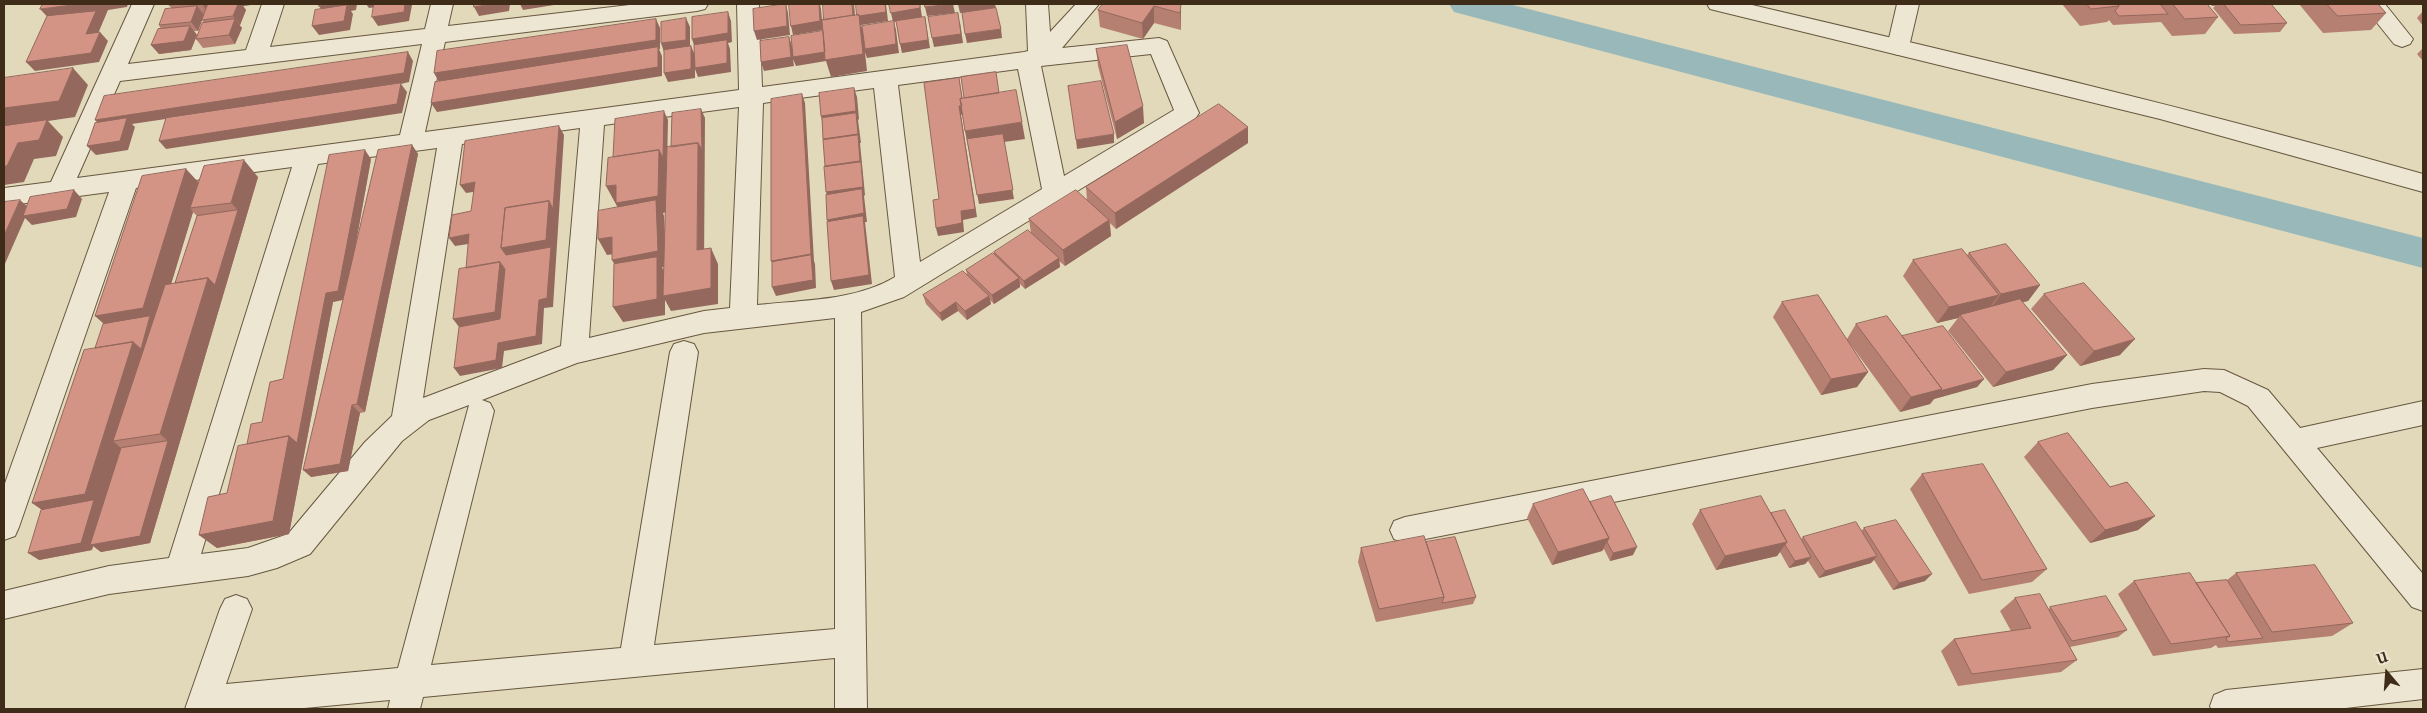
<!DOCTYPE html>
<html>
<head>
<meta charset="utf-8">
<style>
  body { margin:0 }
  #map { position:relative; width:2427px; height:713px; overflow:hidden; background:#e1d9b9; font-family:"IM FELL French Canon",serif }
  canvas { display:block }
  .frame { position:absolute; inset:0; border:5px solid #3f2c18; pointer-events:none }
  .north { position:absolute; left:2362px; top:648px; width:50px; height:50px; -webkit-text-stroke:4px #ece6d2; paint-order:stroke; rotate:342deg; font-size:14px; font-weight:700; line-height:20px; text-align:center; color:#3f2c18 }
  .north::after { content:''; display:block; margin:auto; width:18px; height:22px; background:#3f2c18; clip-path:polygon(50% 0,100% 100%,50% 72%,0 100%) }
</style>
</head>
<body>
<div id="map">
<canvas width="2427" height="713"></canvas>
<div class="frame"></div>
<div class="north">U</div>
</div>
<script>
const context = document.querySelector('canvas').getContext('2d');
context.lineJoin = 'round';
function paint(path, color) {
  context.fillStyle = color;
  context.fill(path, 'evenodd');
}
function stroke(path, color, width, dash) {
  context.strokeStyle = color;
  context.lineWidth = width;
  context.lineCap = dash ? 'butt' : 'round';
  context.setLineDash(dash || []);
  context.stroke(path);
}
paint(new Path2D(`
  M1449 4H1509L2423 238V268L1454 12Z`), '#98b8ba');
const minor = new Path2D(`
  M132 4H154L128 64 246 50 262 4H284L270 47 425 29 431 4H453L448 26 638 4H708L705 9 697 11 445 42 425 132 739 90 737 4H759L762 87 1024 52 1028 51 1026 4H1048L1050 32 1076 4H1099L1062 48 1159 38 1167 41 1199 113 1195 119 904 297 861 312 867 709H835V658L423 697 420 709H388L390 700 294 709H185L220 609 225 599 236 595 247 599 252 609 226 684 398 668 469 405 429 420 402 441 310 554 277 568 248 576 109 594 4 619V591L109 566 169 558 292 167 136 188 19 527 15 536 4 540V486L109 192 4 206V188L51 182ZM422 44 400 135 77 178 120 81ZM1151 54 1174 110 1064 176 1041 66ZM1018 69 1042 189 920 262 898 85ZM874 88 895 277C855 301 803 300 757 305L763 103ZM739 107 730 308 704 311 589 338 604 125ZM580 128 561 346 423 398 462 144ZM437 148 392 416 365 442 288 534 248 548 201 554 318 164ZM835 318V629L654 645 698 352 694 344 684 341 674 344 670 352 621 648 431 665 494 411 490 403 482 400 577 363 704 333Z
  M1897 4H1919L1909 47 1906 52 1898 55 1890 52 1887 47Z
  M2362 4H2385L2413 39 2410 44 2402 47 2394 44Z
  M2204 369 2224 370 2268 390 2300 428 2423 401V425L2317 448 2423 574V611L2412 607 2248 406 2220 392 2204 391 2092 408 1405 543 1394 539 1390 530 1394 521 1405 517 2092 384Z
  M2423 669V699L2337 709H2211L2210 706 2214 695 2226 690Z`);
const tertiary = new Path2D(`
  M1707 4H1748C1974 57 2200 110 2423 174V192L2160 119 1718 11 1710 9Z`);
stroke(minor, '#685740', 2);
stroke(tertiary, '#685740', 2);
paint(minor, '#ece6d2');
paint(tertiary, '#ece6d2');
paint(new Path2D(`
  M169 4H250V5L243 6 246 10 240 25H239L242 28 235 44 203 48 196 39 204 23 202 20 198 31H194L197 35 191 50 159 54 151 45 161 29 159 25 172 9 169 5Z
  M1181 4V30L1154 23 1143 39 1100 27 1098 10Z
  M2062 4H2207L2218 17 2205 34 2172 36 2161 22 2113 25 2109 20 2107 22 2080 26Z
  M2210 4H2271L2287 23 2280 32 2234 34 2213 8 2215 6H2212Z
  M2299 4H2378L2386 13 2371 30 2323 33Z
  M2423 11V26L2417 18Z
  M2423 48V61L2417 54Z
  M1096 49 1144 123 1117 139 1098 66Z
  M1248 143 1116 229 1110 223 1111 236 1065 266 1059 261 1060 267 1025 289 1020 284V287L994 304 990 300 991 304 967 320 958 311 942 321 926 304 923 295 967 274 966 270 994 254V252L1031 233 1029 219 1087 200 1086 187Z
  M412 145 418 154 365 412 360 413 348 471 311 477 343 300 333 302 289 534 217 548 199 535 227 493 247 444 262 422 283 379 371 159 354 253Z
  M186 169 198 183 258 177 150 543 101 552 93 546 92 550 39 560 95 348ZM193 212 197 216 175 283 171 284Z
  M1969 253 2040 285 2028 301 2022 302 2067 355 2053 370 1993 387 1948 331 1958 318 1937 323 1903 276 1913 260 1967 255Z
  M2044 294 2120 355 2080 366 2031 309Z
  M1782 302 1847 339 1856 324 1902 336 1984 379 1977 387 1934 399 1930 404 1900 412 1848 341 1868 372 1857 387 1821 395 1773 317Z
  M2038 442 2110 487 2155 516 2138 530 2090 543 2024 457Z
  M1922 474 2047 569 2032 582 1969 594 1910 489Z
  M1590 502 1633 555 1610 561 1604 549 1602 551 1552 565 1527 518 1533 504Z
  M1700 510 1771 513 1801 539 1803 537 1861 531 1864 528 1925 581 1893 590 1874 560 1871 563 1819 578 1808 561 1805 564 1789 568 1780 552 1777 556 1716 570 1692 524Z
  M1426 542 1476 597 1473 604 1376 622 1358 562 1361 548Z
  M2236 573 2353 623 2332 636 2218 648 2216 645 2211 648 2153 656 2118 594 2134 581 2196 583 2227 580Z
  M2015 598 2049 609 2050 607 2127 630 2118 637 2070 647 2077 660 2061 672 1958 686 1941 651 1954 639 2011 631 2000 611Z`), '#b57f72');
paint(new Path2D(`
  M80 4H128L127 7 108 10 94 43 55 25 40 9Z
  M202 4H210L207 11Z
  M215 4H250V5L243 6 246 10 240 25 233 16Z
  M334 4H357L356 10 351 11 353 14 350 30 319 35 312 26 325 15 319 6Z
  M366 4H399L369 8Z
  M405 4H411L412 5 409 21 378 26 372 17Z
  M493 4H510L509 11 479 16 474 7Z
  M520 4H554V5L523 10Z
  M786 4 788 13 790 35 757 40 754 31Z
  M819 4H820L821 9 823 30 793 35 791 26Z
  M852 4H854L856 26 853 17Z
  M885 4H886L888 21 861 25 863 31 893 22 891 13 920 4 922 17 894 22 896 30 899 53 867 58 865 52 867 71 831 77 826 61 796 66 793 59 794 66 764 71 761 62 789 37 792 46Z
  M953 4 955 13 927 16 925 7Z
  M958 4H995L996 8 960 13Z
  M1181 4V30L1180 13Z
  M197 6 204 15 198 31 191 22Z
  M1154 6V23L1143 39 1142 23Z
  M728 12 731 21 732 42 728 43 730 49 731 72 698 77 695 69V78L668 82 664 73 691 46 695 55V48L692 39Z
  M925 17 930 48 902 53 900 44Z
  M686 18 690 27V49L664 52 661 43Z
  M235 19 242 28 235 44 229 35Z
  M656 19 660 28V49H659L662 56V76L437 112 431 103 439 82 434 73Z
  M960 22 963 43 934 47 932 38Z
  M190 26 197 35 191 50 159 54 151 45Z
  M1001 29 1002 38 967 43 965 34Z
  M100 32 108 41 99 62 35 71 26 62Z
  M408 52 413 61 409 82 401 84 407 92 402 113 166 149 159 141 401 84 132 124 135 127 128 150 96 155 87 146 104 129 95 120Z
  M73 68 88 85 75 117 48 121 63 137 56 156 34 159 24 182 4 185V108Z
  M959 78 965 114 961 115 977 217 963 220 964 232 938 236 936 228 959 106Z
  M854 88 857 97 859 119 858 120 861 143H860L865 195 864 196 867 222H865L872 284 834 290 831 281 830 228 827 220 829 201 826 192 828 175 825 166 826 148 823 139V125L821 116Z
  M802 94 805 103 814 261 815 264 816 288 776 296 772 287 775 269 771 261Z
  M1143 106 1144 123 1117 139 1115 122Z
  M701 109 705 118 704 266 697 250 698 143Z
  M664 111 668 120 666 212 663 213 664 216 666 267H662L665 273 711 248 718 264V304L671 311 665 300V315L623 322 613 307 621 276 612 260 624 219 606 186 616 185 659 150Z
  M1022 122 1025 139 1004 142 1014 199 979 204 965 131Z
  M559 126 564 135 553 307 544 308 542 344 504 351 502 368 460 376 454 368 498 343 512 264 501 248 549 201Z
  M1248 127V143L1116 229 1115 213Z
  M1114 134V143L1077 149 1076 140Z
  M412 145 418 154 365 412 357 404Z
  M365 150 371 159 346 299 333 302 289 534 217 548 199 535 289 436 326 293Z
  M244 160 258 177 150 543 101 552 93 546 92 550 39 560 28 553 52 517 32 503 133 342 147 326 113 332 95 316 186 169 201 185 190 208 193 212 159 324 113 441 122 449 168 441 160 434 208 278 238 210 231 203Z
  M475 182 480 191 466 193 460 185Z
  M74 190 82 199 76 217 32 225 25 218 4 266V235L20 200 29 208Z
  M1109 220 1111 236 1065 266 1063 250Z
  M469 234 475 243 455 246 449 238Z
  M612 237 621 253 607 255 598 239Z
  M1059 258 1060 267 1025 289 1024 281Z
  M500 262 511 278 506 327 465 335 453 319Z
  M1019 278 1020 287 994 304 992 295Z
  M2040 285 2028 301 1989 310 2001 294Z
  M1999 295 1987 311 1960 315 1958 318 1937 323 1949 307Z
  M989 296 991 304 967 320 965 311Z
  M956 302 958 311 942 321 940 313Z
  M2135 339 2120 355 2080 366 2094 351Z
  M2067 355 2053 370 1993 387 2006 372Z
  M1868 372 1857 387 1821 395 1831 379Z
  M1984 379 1977 387 1934 399 1930 404 1900 412 1911 397 1942 389Z
  M352 405 360 413 348 471 311 477 303 470Z
  M2155 516 2138 530 2090 543 2105 530Z
  M1609 538 1602 551 1552 565 1558 552Z
  M1787 542 1777 556 1716 570 1725 556Z
  M1637 547 1633 555 1610 561 1613 553Z
  M1877 556 1871 563 1819 578 1825 571Z
  M1811 557 1805 564 1789 568 1795 561Z
  M1932 574 1925 581 1893 590 1899 583Z`), '#94685d');
const building = new Path2D(`
  M43 4H80L40 9Z
  M169 4H182L169 5Z
  M208 4H238L233 16 202 20Z
  M319 4H334L319 6Z
  M374 4H405L404 12 372 17Z
  M474 4H493L474 7Z
  M786 4 787 26 754 31 753 9Z
  M789 4H819L820 21 791 26Z
  M823 4H852L853 15 824 20Z
  M856 4H885L886 12 859 16V15H857Z
  M889 4H920V8L891 13Z
  M925 4H952L925 7Z
  M1103 4H1181L1180 13 1154 6 1142 23 1098 10Z
  M2087 4H2117L2119 6 2091 9Z
  M2117 4H2160L2168 14 2119 16 2115 11 2119 6Z
  M2173 4H2207L2218 17 2185 19Z
  M2224 4H2271L2287 23 2241 25Z
  M2327 4H2378L2386 13 2338 16Z
  M347 5 344 21 312 26 315 10Z
  M197 6 191 22 159 25 165 9Z
  M996 8 1001 29 965 34 962 13Z
  M96 11 86 34 100 32 91 53 26 62 47 16Z
  M728 12V33L692 39V17Z
  M958 13 961 34 932 38 928 17Z
  M859 15 863 54 825 60 822 20Z
  M925 17 928 40 900 44 896 21Z
  M686 18V40L661 43V22Z
  M235 19 229 35 196 39 202 23Z
  M656 19V40L434 73 437 51Z
  M894 21 896 44 865 49 862 26Z
  M190 26 184 41 151 45 158 29Z
  M823 31 825 52 793 57 791 36Z
  M789 37 791 57 761 62 760 41Z
  M727 40V63L695 68 694 45Z
  M1127 45 1143 106 1115 122 1096 49Z
  M691 46V69L664 73V50Z
  M658 47V67L431 103 435 82Z
  M408 52 404 73 95 120 104 96Z
  M73 68 59 101 4 108V78Z
  M996 72 999 93 964 98 961 77Z
  M959 78 962 98 960 99 962 106H959L975 209 961 211 962 223 936 228 933 200 939 199 924 83Z
  M1101 81 1114 134 1076 140 1068 86Z
  M401 83 397 104 159 141 166 118Z
  M854 88 856 111 821 116 819 93Z
  M1016 90 1022 122 965 131 960 99Z
  M802 94 811 254 771 261V99Z
  M1219 104 1248 127 1115 213 1086 187Z
  M701 109 702 150 698 143 671 147 672 113Z
  M664 111 663 158 659 150 613 157 615 119Z
  M856 113 858 134 823 139 822 118Z
  M127 118 120 141 87 146 95 123Z
  M47 120 39 140 18 143 7 166H4V126Z
  M559 126 553 209 549 201 505 208 501 248 506 255 551 247 547 298 539 300 536 336 498 343 496 360 454 368 459 327 500 319 505 269 500 262 466 268 469 234 449 238 452 215 471 211 475 182 460 185 465 141Z
  M1003 134 1013 190 977 195 967 139Z
  M858 135 860 161 825 166 823 140Z
  M698 143 697 250 711 248V288L663 296 667 147Z
  M412 145 357 404 352 405 340 464 303 470 378 150Z
  M365 150 338 291 326 293 297 443 289 436 247 444 251 424 262 422 270 382 283 379 329 155Z
  M659 150 658 196 616 203V185L606 186 608 158Z
  M244 160 231 203 190 208 204 166Z
  M861 162 863 187 826 192 824 167Z
  M186 169 143 308 95 316 142 176Z
  M862 189 864 213 827 220 826 195Z
  M74 190 67 209 23 216 30 197Z
  M1076 190 1109 220 1063 250 1029 219Z
  M20 200 6 231 4 235V202Z
  M656 200 658 251 612 260V237L598 239V211Z
  M549 201 546 240 501 248 505 208Z
  M238 210 215 285 208 278 175 283 197 216Z
  M863 216 869 275 831 281 827 222Z
  M1028 230 1059 258 1024 281 994 252Z
  M2006 244 2040 285 2001 294 1969 253Z
  M1962 249 1999 295 1949 307 1913 260Z
  M993 253 1019 278 992 295 966 270Z
  M811 255 813 280 772 287V262Z
  M657 257V299L613 307 614 264Z
  M500 262 495 312 453 319 459 269Z
  M963 271 989 296 965 311 956 302 940 313 923 295Z
  M208 278 160 434 113 441 165 285Z
  M2084 283 2135 339 2094 351 2044 294Z
  M1818 295 1868 372 1831 379 1782 302Z
  M2020 299 2067 355 2006 372 1960 315Z
  M150 316 141 349 133 342 95 348 103 324Z
  M1887 316 1942 389 1911 397 1856 324Z
  M1943 326 1984 379 1940 391 1942 389 1902 336Z
  M133 342 85 494 32 503 84 350Z
  M2068 433 2110 487 2127 482 2155 516 2105 530 2038 442Z
  M289 436 273 521 199 535 208 497 227 493 238 446Z
  M168 441 140 536 90 545 121 448Z
  M1983 464 2047 569 1982 580 1922 474Z
  M1583 489 1609 538 1558 552 1533 504Z
  M1611 496 1637 547 1613 553 1607 542 1609 538 1590 502Z
  M1761 496 1787 542 1725 556 1700 510Z
  M94 500 81 543 28 553 41 510Z
  M1785 510 1811 557 1795 561 1785 545 1787 542 1771 513Z
  M1896 520 1932 574 1899 583 1864 528Z
  M1856 522 1877 556 1825 571 1803 537Z
  M1424 536 1444 597 1379 609 1361 548Z
  M1455 537 1476 597 1442 603 1444 597 1426 542Z
  M2315 565 2353 623 2272 632 2236 573Z
  M2190 573 2230 636 2171 644 2134 581Z
  M2227 580 2263 638 2228 642 2226 638 2230 636 2196 583Z
  M2040 594 2077 660 1972 674 1954 639 2031 628 2015 598Z
  M2106 596 2127 630 2072 641 2050 607Z`);
paint(building, '#d39485');
stroke(building, '#94685d', 1);
</script>
</body>
</html>
